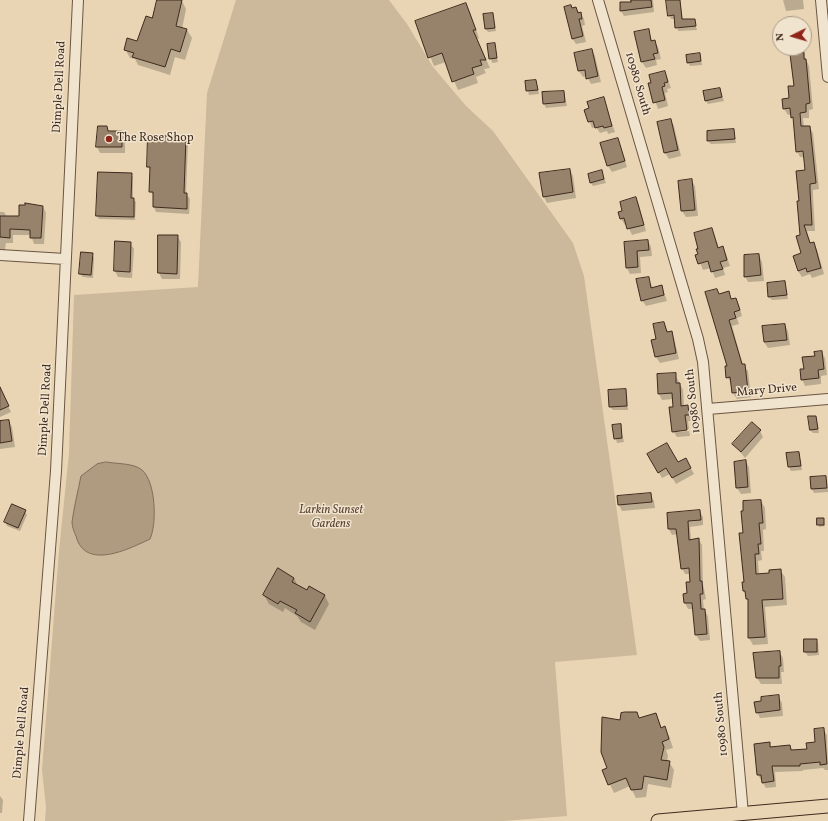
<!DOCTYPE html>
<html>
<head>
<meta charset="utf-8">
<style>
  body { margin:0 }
  #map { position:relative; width:828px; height:821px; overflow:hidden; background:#e9d5b3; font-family:Vollkorn,serif }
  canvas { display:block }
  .north { position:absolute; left:772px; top:16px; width:40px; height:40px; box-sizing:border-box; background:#f1e4ce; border:1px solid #aa9a88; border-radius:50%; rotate:265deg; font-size:11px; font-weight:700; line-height:16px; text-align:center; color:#3f2a1e }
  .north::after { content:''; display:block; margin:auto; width:14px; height:18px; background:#8f2418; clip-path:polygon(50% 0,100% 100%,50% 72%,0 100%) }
</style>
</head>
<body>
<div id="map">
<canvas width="828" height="821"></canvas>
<div class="north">N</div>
</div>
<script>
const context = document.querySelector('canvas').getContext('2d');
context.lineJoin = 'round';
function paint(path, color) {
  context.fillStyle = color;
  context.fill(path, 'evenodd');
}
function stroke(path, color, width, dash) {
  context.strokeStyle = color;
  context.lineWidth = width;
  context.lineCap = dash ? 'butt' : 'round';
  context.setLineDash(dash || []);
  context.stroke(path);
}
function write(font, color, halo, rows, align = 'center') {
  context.font = font + ' Vollkorn,serif';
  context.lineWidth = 3;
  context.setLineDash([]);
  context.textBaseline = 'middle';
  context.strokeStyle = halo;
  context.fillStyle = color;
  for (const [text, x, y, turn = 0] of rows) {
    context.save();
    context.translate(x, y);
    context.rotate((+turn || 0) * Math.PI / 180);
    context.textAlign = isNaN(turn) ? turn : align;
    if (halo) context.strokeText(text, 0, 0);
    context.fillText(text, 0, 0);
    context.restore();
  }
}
paint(new Path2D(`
  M236 0H389L407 24 433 67 466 106 493 131 573 243 584 276 637 655 555 662 567 816 503 821H45L46 807 42 770 59 551 69 453 74 295 198 287 207 93Z`), '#ccb89a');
const water = new Path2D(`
  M106 462C117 464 134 463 142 470 156 482 157 524 150 539 129 549 85 571 76 536 74 532 72 526 72 522 74 507 78 491 81 476L97 464Z`);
paint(water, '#af9b80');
stroke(water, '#826e59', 1);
paint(new Path2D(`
  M160 0 182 1 186 9 182 29 187 30 192 38 185 60 175 57 170 75 138 65 135 59 130 58 125 49 137 42 152 20Z
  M632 0H653L654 12 624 16 621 11 632 3Z
  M667 0H680L683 20H694L697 30 678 31 676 19H671L669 15Z
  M783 0H803L804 9 786 11Z
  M465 4 470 12 479 38 477 39 490 68 484 69 486 73 476 77 478 83 458 90 446 62 434 66 416 22Z
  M576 8 584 19 585 25 582 26 586 42 576 44 572 38V9Z
  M492 14 496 31 488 32 486 29Z
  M803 19 806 25 807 35H804V24H785V21Z
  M648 30 653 42 654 41 658 47 661 59 656 60 657 65 646 68 642 62Z
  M488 44H494L498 62 492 63Z
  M789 48H804L805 57 809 66 813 109 809 110V118H803L804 127H809L813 133 819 189 813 190V196L815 231H807L811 244 813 243 817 249 824 274 812 278 810 274 802 277 798 271 802 254 800 202 806 171 805 157H800L797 151 795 122 792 114 788 115 784 109 790 99 795 87 791 50Z
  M592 50 595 56 601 82 591 84 587 76 583 77 579 71 576 54Z
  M700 54 702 65 690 66 688 62Z
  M665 72 671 88 667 89 668 92 665 93 668 106 658 109 649 84Z
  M536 81 539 94 529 95 526 82Z
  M720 89 724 101 708 104 706 101Z
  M564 92 567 106 546 108 544 104Z
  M603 98 615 132 608 134 607 131 600 133 596 127 592 128 585 110 590 109Z
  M671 120 674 126 681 156 669 159 665 153 659 123Z
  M106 127 109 131 122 132 125 138V153H100L97 147Z
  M734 130 736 143 711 144 708 141Z
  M185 138 188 143 186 194 190 199 189 214 156 212 154 207V196L150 191 151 172 148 167Z
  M618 139 627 167 612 172 608 166Z
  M570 170 573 176 576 198 547 203 544 197Z
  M602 172 606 183 593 186 591 183Z
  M131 174 133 177V199L136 202 135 220 99 219 97 216Z
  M691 180 695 186 698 216 686 217 682 211Z
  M636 198 639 205 646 231 632 235 627 224 625 225 621 219 624 211Z
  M43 207 46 213 44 244H34L31 235H13V243H6L4 255H0V212H4L7 217H20Z
  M712 229 719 248H722L726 254 730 266 723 268 725 275 715 278 711 268 703 270 697 255H699Z
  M177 236 181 242 180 279H162L159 273Z
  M648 241 651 247 652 256 640 257 641 273 630 274 627 268 625 243Z
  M130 243 134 249 132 278 118 277 115 271Z
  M92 254 94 258 93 278 83 277 80 274Z
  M759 255 762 262 764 281 748 282 745 276 744 265Z
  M648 278 653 288 662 286 667 301 646 306 642 300Z
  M785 282 788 299 772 300 769 297Z
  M717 290 720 295 728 292 732 300 736 299 739 305 742 316 737 318 739 324 732 326 743 365 748 371 751 397 737 399 733 393 732 383 727 377 728 367Z
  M664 323 668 332H671L674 338 679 359 660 363 656 357 653 341 657 340Z
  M785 325 788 331 790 345 768 348 764 342Z
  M821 352 825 358 827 375 821 376V384L805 386 802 379 805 370Z
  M675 374 683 390 684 406H687L691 412 692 421H688L689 429 674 430V432L689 431 690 436 677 437 673 431V399L662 400 659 394Z
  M0 390 11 412 0 417Z
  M625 390 627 394 628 410H613L610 407Z
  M816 417 819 433H813L810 430Z
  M9 421 12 427 15 447 0 449V422Z
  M620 425 624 442 617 443 613 426Z
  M760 431 763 437 745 458 734 444Z
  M799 453 802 470 791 471 789 467Z
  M648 454 677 464 686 459 694 474 676 484 670 474 662 478Z
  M745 461 749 467 751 493 741 494 737 488Z
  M825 477 827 480 828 492 814 493 812 489 811 478Z
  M650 494 654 501 655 508 622 511 619 505Z
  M761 501 765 508 766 529 763 530 764 551H761L762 560 758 561 759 575 770 574 780 570 785 577 787 605 765 607 768 644 753 645 749 638V602L744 591 746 583 744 534Z
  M25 511 27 515 20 531 7 526 5 522Z
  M699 511 703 517V525L690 527 691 540H699L702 545 703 584 706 599 703 600 704 610 708 616 710 640 700 641 696 635 694 609H688L685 603 684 594H688L691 583 690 574H685L682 568 678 534 672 535 669 529Z
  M818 519H823L825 526 819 527Z
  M294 578 298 586 307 591 310 587 325 596 329 604 315 630 301 622 297 616 285 608 283 612 269 604 264 595Z
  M805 640H816L818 643 819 655 808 656 805 652Z
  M779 652 783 658 784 672H781L782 684H761L757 678Z
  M778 696 782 703 783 716 760 718 757 712Z
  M637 713 640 719 656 714 662 728H664L669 736 673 748 666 750 668 756 667 762H669L674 770 671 788 648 784 646 797 636 798 630 786 614 793 603 770 608 768 621 721Z
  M823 729 827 735 828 770H825L823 768 803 770V771L775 772 776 787 766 788 758 775 755 745 769 743 772 748 790 746 793 751 808 749 816 743Z
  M0 796 3 800 2 813H0Z`), '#0003');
const building = new Path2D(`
  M157 0H182L176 26 187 29 180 52 171 49 165 67 132 57 134 53 124 50 127 38 137 41 146 16 152 18Z
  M631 0H651L652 7 620 11V2H631Z
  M666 0H680L682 19H695L696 26 675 28 674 15 668 16Z
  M466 3 476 30H473L486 60H480L482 65 472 68 474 74 452 82 442 53 428 58 415 21Z
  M571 5 572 8 576 7 578 13 581 12 582 19H579L583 36 572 39 564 7Z
  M493 13 495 28 485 29 483 14Z
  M649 29 651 41 655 40 658 53 653 54 655 59 641 62 634 32Z
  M495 43 497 58 489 59 487 44Z
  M592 49 598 76 586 79 585 70 578 71 574 53Z
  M700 53 701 61 687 63 686 55Z
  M804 53V59H806L810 103 806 104V112L800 113 801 126H810L816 183 810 184V190L812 225H804L810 243 814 242 821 268 807 272 806 268 798 271 793 256 801 253 796 236 800 235 797 201H799L796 171 805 170 803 151 796 152 793 117 791 118 790 108 783 109 782 99 789 98 788 86H794L790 54Z
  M665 71 668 82 664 83 665 86 662 87 665 100 653 103 648 83H651L649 75Z
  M536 80 538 90 526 91 525 81Z
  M720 88 722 97 705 101 703 91Z
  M564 91 565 102 543 104 542 92Z
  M604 97 612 126 604 128 603 126 595 128 593 121 588 122 584 110 589 108 587 102Z
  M671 119 678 150 664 153 657 122Z
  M98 126H107L108 131H122V147H96Z
  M734 129 735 139 707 141V131Z
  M148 135 186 137 184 193H187V209L153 207V192H149L150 167H147Z
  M618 138 625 161 607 166 600 143Z
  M570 169 573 192 543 197 539 173Z
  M602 170 604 179 590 183 588 174Z
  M98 172 132 173 131 198H134V217L96 216Z
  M692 179 695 210 681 211 678 181Z
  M636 197 644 225 627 229 624 218 620 219 618 212 622 211 620 202Z
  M25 203 43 206 41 238H30V230L10 229V238L0 237V216H19V205H25Z
  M712 228 718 248 723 246 727 260 720 262 723 269 711 272 708 261 698 264 695 255 698 254 696 249H698L694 233Z
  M158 235H178L177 274 158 273Z
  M648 240 649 250 637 251 638 267 626 268 624 242Z
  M115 241 131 242 130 272 114 271Z
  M81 252 93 253 91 275 79 274Z
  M759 254 761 275 744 277V255Z
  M649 277 651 288 662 285 664 295 641 301 636 279Z
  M785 281 787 295 768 297 767 283Z
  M717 289 719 294 729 291 731 299 736 298 740 310 734 312 736 318 729 320 742 364H745L748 391 732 393 730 377 726 378 725 366H727L705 292Z
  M664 322 667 332 672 331 676 353 655 357 651 340 656 339 653 324Z
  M785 324 787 340 764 342 762 326Z
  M822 351 824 369 818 370 819 378 801 380 800 369H804L802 357 815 356 814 352Z
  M676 373V383H680L681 406 688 405 689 415H685L687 430 672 432 669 407H673L672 393 658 394 657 374Z
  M0 387 9 406 0 410Z
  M626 389 627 406 609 407 608 390Z
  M808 416H816L818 429 810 430Z
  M9 420 12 441 0 443V421Z
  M752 422 761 430 741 452 732 444Z
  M621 424 622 438 614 439 612 425Z
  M667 443 678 462 686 458 691 468 672 478 666 468 658 473 647 454Z
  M799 452 801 466 788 467 786 453Z
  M746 460 748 487 736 488 734 462Z
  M826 476 827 488 811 489 810 477Z
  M651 493 652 502 618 505 617 496Z
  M761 500 763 523H759L761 544H758L759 554H755L756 574 769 573V570L781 569 783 599 762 600 765 637 748 638V599H746L745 591H743L742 582H744L739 533H743L741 511H743V501Z
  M12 504 26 510 18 528 4 522Z
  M700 510 701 520 688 521 689 540 699 538 700 581H702L703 594H700L701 609H705L707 634 695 635 692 603H684L683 594 687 593 686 582H690L689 568 681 569 676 529H668L667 513Z
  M817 518H824V525H817Z
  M278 568 294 578 292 582 307 590 309 586 325 595 310 622 295 613 297 610 280 601 278 604 263 595Z
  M804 639H817V652H804Z
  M780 651 781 666H779V678H756L753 653Z
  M779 695 780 710 756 713 754 702 761 701V697Z
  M625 712H637L639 718 656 713 661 728 665 726 669 739 662 742 664 747 661 760 670 761 667 780 644 776 642 789 631 790 626 778 608 785 602 770 607 768 601 752 602 717 620 720 621 713Z
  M824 728 827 764 820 765V762L800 764V766H772L774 781 762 783 761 775H757L754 744 770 742V747L790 745 791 750 807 749 806 743 815 742 814 729Z`);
paint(building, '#97836b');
stroke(building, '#3f2a1e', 1);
const minor = new Path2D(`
  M598 0 698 339 703 362 743 814
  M821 0 828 77
  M0 255 65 259
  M708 409 828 399
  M29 821 56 471 78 0`);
const major = new Path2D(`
  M658 821 828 806`);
stroke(minor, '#6a5543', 12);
stroke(major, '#3f2a1e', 15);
stroke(minor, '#f1e4ce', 10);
stroke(major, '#e9d5b3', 13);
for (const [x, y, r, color] of [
  [109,139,4,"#8f2418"]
]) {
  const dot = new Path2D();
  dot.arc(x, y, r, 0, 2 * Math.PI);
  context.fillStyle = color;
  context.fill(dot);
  stroke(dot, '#f1e4ce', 1.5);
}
write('12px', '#3f2a1e', '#f1e4ce', [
  ["10980 South",637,84,74],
  ["Dimple Dell Road",60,87,-87],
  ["Mary Drive",767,391,-5],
  ["10980 South",694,401,-96],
  ["Dimple Dell Road",46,410,-87],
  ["10980 South",722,724,-95],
  ["Dimple Dell Road",22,733,-85]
]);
write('12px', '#3f2a1e', '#f1e4ce', [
  ["The Rose Shop",117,139]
], 'left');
write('italic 12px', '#5b4637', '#f1e4ce', [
  ["Larkin Sunset",331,511],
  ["Gardens",331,525]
]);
</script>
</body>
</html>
